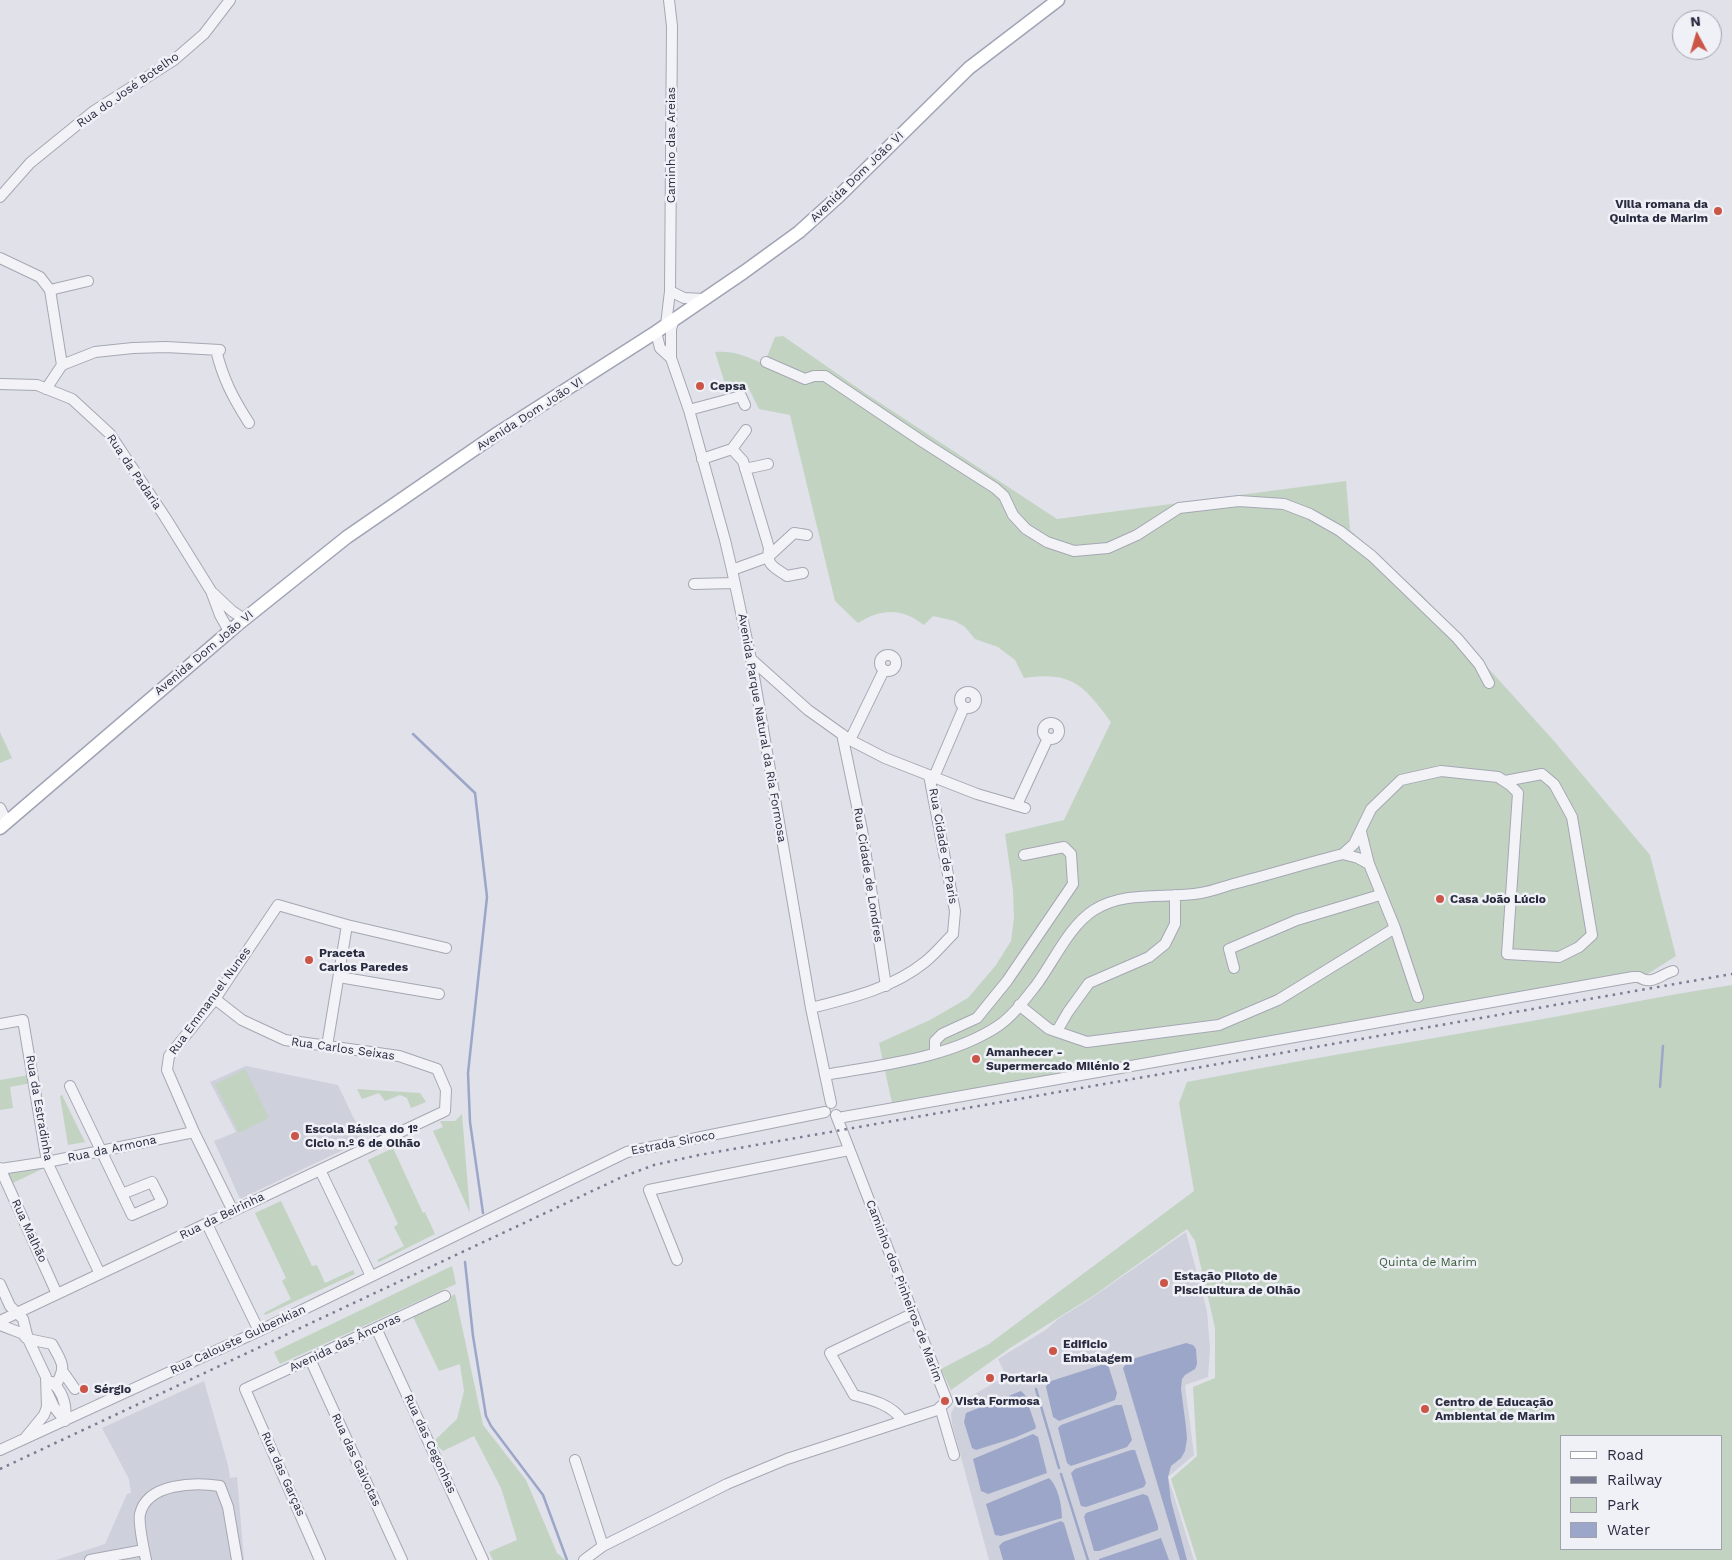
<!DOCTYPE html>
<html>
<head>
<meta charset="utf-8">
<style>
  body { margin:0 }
  #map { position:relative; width:1732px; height:1560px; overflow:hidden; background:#e0e1e9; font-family:"Work Sans",sans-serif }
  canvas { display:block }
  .legend { position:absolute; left:1560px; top:1435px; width:162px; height:115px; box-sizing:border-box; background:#f0f1f6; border:1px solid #a0a2ad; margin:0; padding:6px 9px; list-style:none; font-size:15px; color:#292c40 }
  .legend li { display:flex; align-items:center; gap:10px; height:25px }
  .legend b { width:25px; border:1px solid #a0a2ad }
  .north { position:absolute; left:1672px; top:10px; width:50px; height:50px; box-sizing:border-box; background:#f0f1f6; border:1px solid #a0a2ad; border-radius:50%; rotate:354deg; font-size:14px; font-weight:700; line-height:20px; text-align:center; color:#292c40 }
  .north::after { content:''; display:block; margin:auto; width:18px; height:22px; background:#cb5648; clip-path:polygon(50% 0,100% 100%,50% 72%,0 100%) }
</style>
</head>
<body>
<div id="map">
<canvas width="1732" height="1560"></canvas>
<ul class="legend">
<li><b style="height:6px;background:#fff"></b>Road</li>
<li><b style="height:6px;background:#7a7d92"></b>Railway</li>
<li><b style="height:14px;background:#c2d3c2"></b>Park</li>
<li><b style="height:14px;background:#9ca6c8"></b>Water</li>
</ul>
<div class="north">N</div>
</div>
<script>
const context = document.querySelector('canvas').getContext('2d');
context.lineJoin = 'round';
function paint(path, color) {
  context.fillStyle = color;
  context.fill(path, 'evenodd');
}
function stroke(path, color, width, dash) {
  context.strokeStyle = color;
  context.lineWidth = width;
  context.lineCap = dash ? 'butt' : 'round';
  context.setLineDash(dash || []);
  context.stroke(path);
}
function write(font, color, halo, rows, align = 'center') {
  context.font = font + ' "Work Sans",sans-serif';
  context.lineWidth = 5;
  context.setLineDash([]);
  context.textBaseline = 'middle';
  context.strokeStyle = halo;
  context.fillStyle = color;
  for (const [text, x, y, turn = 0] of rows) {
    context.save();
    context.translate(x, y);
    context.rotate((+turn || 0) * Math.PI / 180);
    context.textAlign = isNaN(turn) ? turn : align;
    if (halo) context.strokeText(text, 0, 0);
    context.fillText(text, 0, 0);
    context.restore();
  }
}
paint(new Path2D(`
  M246 1066 338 1085 364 1140 240 1199 214 1141 236 1132 210 1082Z
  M1186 1232 1207 1311 1210 1349 1208 1377 1185 1385 1194 1455 1168 1477 1194 1560H989L952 1424 951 1413 958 1401 975 1394 1006 1376 998 1359 1047 1329 1058 1319 1090 1299Z
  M204 1381 228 1465 230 1478 237 1477 244 1560H56L105 1544 127 1494 131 1493 129 1479 102 1428Z`), '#ced0db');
paint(new Path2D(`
  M783 336 865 393 1057 519 1346 481 1350 530 1422 595 1554 741 1650 855 1676 956 1635 982 892 1103 879 1043 930 1020 968 998 996 965 1011 941 1014 918 1013 890 1005 834 1064 820 1111 722C1084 686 1073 671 1024 678L1015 660 998 647 975 639 965 627 955 621 933 616 924 625C902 608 882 608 858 623L835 601 790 415 759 409 748 387 743 385 727 390 715 352C733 350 748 357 764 364L775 337Z
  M0 732 12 758 0 763Z
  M1732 985V1560H1197L1171 1479 1197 1456 1193 1387 1215 1378V1328L1195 1241 1187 1229 1093 1296 1010 1348 951 1390 941 1369 989 1344 1194 1191 1179 1103 1187 1082C1290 1062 1394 1045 1497 1027 1575 1014 1653 997 1732 985ZM1561 1436H1721V1549H1561Z
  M245 1069 269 1118 239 1133 215 1084Z
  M29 1075 31 1083 10 1087 13 1108 0 1110V1080Z
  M357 1089 420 1093 426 1102 411 1108 407 1098 400 1095 385 1101 379 1093 362 1099Z
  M62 1095 85 1142 68 1145 60 1096Z
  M462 1114 470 1213 433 1131 443 1127 440 1121H455Z
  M393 1148 423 1213 425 1212 435 1234 379 1262 377 1260 404 1246 394 1227 398 1224 368 1160Z
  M46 1167 13 1183 8 1173 10 1172Z
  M281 1201 312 1266 317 1265 325 1283 353 1270 355 1274 265 1315 264 1313 291 1299 282 1281 286 1278 255 1213Z
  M452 1266 456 1284 280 1364 274 1352Z
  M455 1294 483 1425 526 1480 557 1553 565 1560H493L489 1552 517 1540 501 1488 474 1436 443 1451 433 1442 457 1419 464 1391 460 1364 439 1371 413 1317Z`), '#c2d3c2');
paint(new Path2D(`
  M1186 1343 1193 1345 1196 1349 1197 1364 1195 1369 1185 1375 1182 1379 1181 1389 1186 1427 1187 1439 1185 1451 1181 1458 1171 1466 1168 1477 1171 1501 1187 1560H1180L1123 1368 1129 1360Z
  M1101 1365H1108L1117 1393 1115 1400 1059 1421 1053 1417 1046 1387 1048 1382Z
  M1021 1391 1025 1395 1036 1427 1035 1429 1014 1438 976 1450 972 1448 964 1422 966 1413Z
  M1116 1405H1122L1132 1440 1127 1447 1071 1466 1067 1463 1058 1428 1061 1425Z
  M1033 1434 1038 1437 1047 1473 988 1494 981 1491 973 1459Z
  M1131 1450H1135L1146 1483 1144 1487 1086 1507 1081 1506 1071 1473 1075 1469Z
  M1049 1478C1058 1486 1062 1506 1062 1518L1001 1536 995 1535 986 1504Z
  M1143 1494 1148 1496 1158 1526V1530L1099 1551H1094L1084 1517 1086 1513Z
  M1061 1521 1064 1523 1075 1560H1003L999 1546 1003 1542Z
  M1161 1538 1169 1560H1099V1559Z`), '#9ca6c8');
stroke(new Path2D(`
  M413 734 475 793 487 897 468 1073 470 1122 483 1213
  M1660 1087 1663 1046
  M465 1262 473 1336 486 1416 491 1426 543 1495 567 1560
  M1036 1389 1059 1468
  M1061 1474 1088 1560`), '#9ca6c8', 2.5);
const minor = new Path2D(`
  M0 197 30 163 94 111 174 60 204 34 230 0
  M0 258 40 277 50 290 62 365 46 389
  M50 290 88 281
  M670 291 684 298 703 299
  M674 319 671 329V358L689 410 725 540 732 570 751 659 811 1008 831 1103
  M666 325 670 291 672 26 669 0
  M656 332 660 348 671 358
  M216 350C223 379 233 398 249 423
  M766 362 805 379 814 376H825L923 442 995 488 1004 496 1013 515 1026 529 1047 542 1074 551 1108 548 1137 535 1179 508 1239 501 1284 504 1310 514 1340 531 1372 556 1457 638 1479 664 1489 683
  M62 365 95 352 133 348 166 347 220 350
  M0 384 37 385 72 399 110 434 165 517 211 591 220 615 229 631
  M689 410 741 396 745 405
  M732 449 746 430
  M702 459 732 449 743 461 769 548C766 566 774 567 787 576L803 573
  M745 469 768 464
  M732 570 768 557 794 533 807 535
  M694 584 734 583
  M213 593 232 611 244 619
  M880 663a8 8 0 1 1 16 0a8 8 0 1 1-16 0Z
  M751 659 808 710 850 740 885 758 977 794 1025 808
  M960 700a8 8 0 1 1 16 0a8 8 0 1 1-16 0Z
  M1043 731a8 8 0 1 1 16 0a8 8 0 1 1-16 0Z
  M842 734 862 830 886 986
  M850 740 884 670
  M934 777 964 707
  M1017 805 1048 738
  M0 808 7 822
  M1361 832 1369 864
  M1343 854 1358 858 1369 864 1395 928 1418 997
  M1234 968 1229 949 1297 920 1380 895
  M339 977 439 994
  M1019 1005 1049 1029 1087 1042 1219 1025 1278 1000 1395 928
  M811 1008C851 998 893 988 925 962 935 954 944 943 953 934L955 911 929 775
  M0 1024 23 1020 47 1162 100 1274
  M1057 1031 1068 1012 1089 983 1149 957 1165 944 1175 924V895
  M327 1046 347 925
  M935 1053V1041L942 1034 977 1018 1007 981 1073 884 1071 854 1064 847 1024 855
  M825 1075C881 1065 950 1058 998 1026 1013 1016 1026 998 1037 984 1054 961 1069 926 1094 910 1125 890 1166 899 1201 893 1213 891 1225 886 1237 883 1272 874 1307 863 1343 854L1354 844 1371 809 1401 780 1441 771 1498 777 1510 785 1518 793 1507 954 1559 957 1579 947 1592 935 1572 817 1554 784 1542 774 1505 781
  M70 1086C91 1129 111 1172 132 1215L162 1202 152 1182 122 1194
  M838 1118 1633 977H1639C1652 986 1661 974 1673 971
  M0 1168 57 1294
  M0 1169 47 1162 194 1132
  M320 1170 371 1276
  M233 1211 194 1132 167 1070 169 1056 215 999 278 905 347 925 446 948
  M207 1224 259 1331
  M677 1260 649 1190 849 1150
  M0 1284 10 1306 23 1319 28 1339 46 1377 47 1407 44 1415 26 1437
  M0 1321 445 1111 446 1090 437 1069 399 1056 285 1040 242 1020 215 999
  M0 1325 21 1333
  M376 1328 483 1560
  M25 1337 28 1339 52 1344C62 1363 67 1365 56 1385
  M310 1359 402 1560
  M63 1372 75 1389
  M52 1382C64 1393 67 1406 65 1421
  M48 1394 54 1407 65 1421
  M940 1407 954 1455
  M903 1421C892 1405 873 1400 854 1395L830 1353 912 1314
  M0 1450 259 1331 627 1152 825 1112
  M575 1460 603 1546
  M90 1560 144 1550
  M146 1560C144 1550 138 1523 140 1514 147 1483 195 1482 220 1486L228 1507 237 1560
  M320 1560 245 1389 445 1296
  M584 1560 603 1546 727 1484 787 1459 937 1410 947 1401 836 1115`);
const major = new Path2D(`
  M0 828 237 625 347 537 498 433 656 332 744 272 799 232 839 196 969 68 1058 0`);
stroke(minor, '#a5a7b3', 12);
stroke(major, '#a0a3b4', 15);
stroke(minor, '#f3f3f7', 10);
stroke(major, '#fff', 12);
stroke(new Path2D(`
  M0 1469 622 1177 654 1165 699 1155 1732 974`), '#7a7d92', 2.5, [2.5, 5]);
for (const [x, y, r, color] of [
  [1718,211,5,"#cb5648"],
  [700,386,5,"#cb5648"],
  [1440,899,5,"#cb5648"],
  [309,960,5,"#cb5648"],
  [976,1059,5,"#cb5648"],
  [295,1136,5,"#cb5648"],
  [1164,1283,5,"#cb5648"],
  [1053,1351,5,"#cb5648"],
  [990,1378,5,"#cb5648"],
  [84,1389,5,"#cb5648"],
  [945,1401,5,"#cb5648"],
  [1425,1409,5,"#cb5648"]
]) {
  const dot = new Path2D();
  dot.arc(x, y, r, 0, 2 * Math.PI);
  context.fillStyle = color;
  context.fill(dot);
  stroke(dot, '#f0f1f6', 2);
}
write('12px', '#292c40', '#f0f1f6', [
  ["Rua do José Botelho",128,90,-35],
  ["Caminho das Areias",671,145,-90],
  ["Avenida Dom João VI",857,177,-44],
  ["Avenida Dom João VI",530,414,-33],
  ["Rua da Padaria",134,472,56],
  ["Avenida Dom João VI",204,653,-40],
  ["Avenida Parque Natural da Ria Formosa",762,728,80],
  ["Rua Cidade de Paris",943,846,80],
  ["Rua Cidade de Londres",868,875,81],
  ["Rua Emmanuel Nunes",210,1001,-54],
  ["Rua Carlos Seixas",343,1049,8],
  ["Rua da Estradinha",39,1108,80],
  ["Estrada Siroco",673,1143,-11],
  ["Rua da Armona",112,1149,-12],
  ["Rua da Beirinha",222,1216,-26],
  ["Rua Malhão",29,1231,65],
  ["Caminho dos Pinheiros de Marim",904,1291,69],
  ["Rua Calouste Gulbenkian",238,1340,-25],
  ["Avenida das Âncoras",345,1343,-25],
  ["Rua das Cegonhas",430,1444,65],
  ["Rua das Gaivotas",356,1460,65],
  ["Rua das Garças",283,1474,66]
]);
write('bold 12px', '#292c40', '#f0f1f6', [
  ["Villa romana da",1708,204,"right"],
  ["Quinta de Marim",1708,218,"right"],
  ["Cepsa",710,386],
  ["Casa João Lúcio",1450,899],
  ["Praceta",319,953],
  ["Carlos Paredes",319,967],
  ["Amanhecer -",986,1052],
  ["Supermercado Milénio 2",986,1066],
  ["Escola Básica do 1º",305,1129],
  ["Ciclo n.º 6 de Olhão",305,1143],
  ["Estação Piloto de",1174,1276],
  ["Piscicultura de Olhão",1174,1290],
  ["Edificio",1063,1344],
  ["Embalagem",1063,1358],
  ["Portaria",1000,1378],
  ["Sérgio",94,1389],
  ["Vista Formosa",955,1401],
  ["Centro de Educação",1435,1402],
  ["Ambiental de Marim",1435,1416]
], 'left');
write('12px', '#375c39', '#f0f1f6', [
  ["Quinta de Marim",1428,1262]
]);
</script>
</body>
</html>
